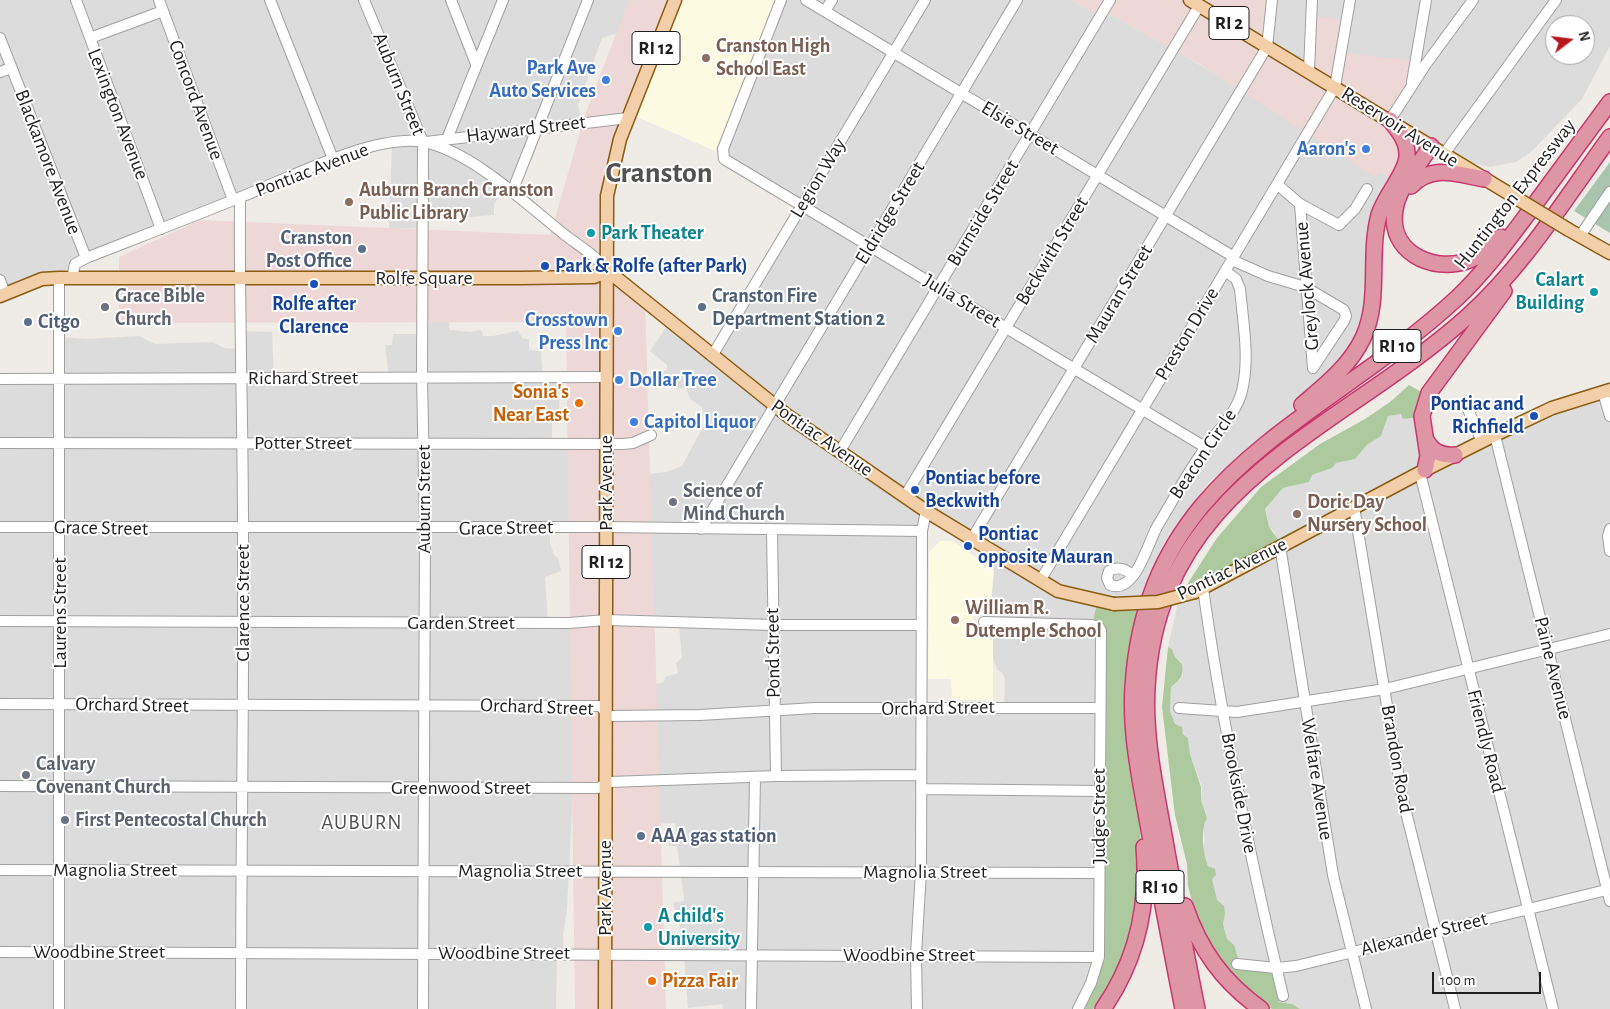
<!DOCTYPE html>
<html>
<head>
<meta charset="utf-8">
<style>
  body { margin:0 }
  #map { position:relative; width:1610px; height:1009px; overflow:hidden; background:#efebe6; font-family:"Alegreya Sans",sans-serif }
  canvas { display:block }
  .north { position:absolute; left:1545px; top:15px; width:50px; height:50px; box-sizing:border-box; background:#fff; border:1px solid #a5a5a5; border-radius:50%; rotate:75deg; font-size:14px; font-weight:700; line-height:20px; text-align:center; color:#1f1f1f }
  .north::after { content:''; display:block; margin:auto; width:18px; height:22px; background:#b9151c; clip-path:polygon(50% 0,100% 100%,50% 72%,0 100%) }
  .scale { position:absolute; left:1432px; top:972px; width:109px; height:22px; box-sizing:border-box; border:2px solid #1f1f1f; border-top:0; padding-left:6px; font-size:15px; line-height:18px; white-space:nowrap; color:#1f1f1f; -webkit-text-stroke:4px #fff; paint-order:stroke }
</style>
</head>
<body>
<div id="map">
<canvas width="1610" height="1009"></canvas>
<div class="north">N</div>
<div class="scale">100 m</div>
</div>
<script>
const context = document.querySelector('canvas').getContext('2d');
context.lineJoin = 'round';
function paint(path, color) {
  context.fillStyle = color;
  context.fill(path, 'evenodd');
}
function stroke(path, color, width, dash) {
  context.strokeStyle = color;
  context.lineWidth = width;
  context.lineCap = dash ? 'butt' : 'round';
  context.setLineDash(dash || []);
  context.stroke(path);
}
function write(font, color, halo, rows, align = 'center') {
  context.font = font + ' "Alegreya Sans",sans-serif';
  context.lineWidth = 4;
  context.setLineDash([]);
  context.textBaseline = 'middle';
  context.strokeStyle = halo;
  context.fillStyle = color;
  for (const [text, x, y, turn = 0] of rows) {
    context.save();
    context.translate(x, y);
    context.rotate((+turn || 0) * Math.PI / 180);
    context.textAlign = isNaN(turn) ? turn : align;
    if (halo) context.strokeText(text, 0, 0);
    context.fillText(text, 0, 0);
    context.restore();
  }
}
paint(new Path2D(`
  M0 0H675L624 31 602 38 578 105 582 123 537 127 511 190 503 188 494 205V215L468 217 464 215H424L422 228 391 229 389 227 392 144 370 148 0 296Z
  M781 0H1071L1099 16 1104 11 1173 49 1390 178 1368 326 1324 388 1209 482 1163 545 1140 599 1100 630V942L1079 1009H723L722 1004 688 1008 684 956 681 953 679 937 680 927 673 903 684 901V898L677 846H669L668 839 676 836 675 823 650 824 656 684 664 682 665 677 678 673 676 663 682 658 679 625 644 623 604 531 550 529V543L554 555 558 558 561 571 545 577 548 622 604 623 573 790 567 908 563 936 564 953 557 955 556 1009H0V379H59L61 337 86 339 139 336 155 344 213 342 224 348 239 349 242 331 272 332 274 377H389L385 345H392L393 334H421L422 285 447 310 450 330 472 332 479 330 482 331 483 336H493L518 331 523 339H529V350L541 351 543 377 560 379 559 411 552 413V442L603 444 605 479 666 472 682 466 705 423 702 407 690 399 686 388 676 389 659 375 661 372 667 370V365L650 351 669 323 710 354 799 208 724 160ZM917 507 998 562 987 577 985 605 989 624 988 639 994 662 998 671 1002 672 1005 680 1004 708 919 707 920 518Z
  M1273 0H1610V46L1582 99 1532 151 1516 162 1490 167 1460 160 1271 45ZM1555 25H1585V55H1555Z
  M1610 391V1009H1300L1292 1004 1279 1002 1241 968 1231 943 1227 939 1223 924 1225 914 1217 900 1212 885 1211 867 1208 866 1203 849 1205 841 1203 826 1207 818 1201 800 1202 787 1190 754 1188 738 1175 724 1170 711 1171 687 1180 680 1183 674 1182 664 1175 657 1172 649 1168 647 1179 598 1276 533 1269 527 1265 509 1283 488 1308 482 1312 475 1332 468 1336 463 1355 459 1367 445 1381 436 1388 416 1397 414 1420 417 1437 454Z`), '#dddcdc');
paint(new Path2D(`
  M629 0H675L628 119 605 214 612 283 645 302 666 1009H575L566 322 119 323V257L200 220 550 235 585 115Z
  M1071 0H1273L1271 45 1313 69 1316 16 1347 21 1342 53 1416 61 1414 75 1394 110 1405 154 1390 178 1380 172 1376 178 1198 63 1104 11 1099 17Z`), '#eed7d7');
paint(new Path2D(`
  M682 0H775L715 151 637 117Z
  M940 541H953L994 570 990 615H973L974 632 993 633V701L952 699 951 679H928L929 552Z`), '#fcfbe2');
paint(new Path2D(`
  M1409 385 1427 395 1420 417 1403 419 1401 414 1388 416 1381 436 1367 445 1355 459 1336 463 1332 468 1312 475 1309 482 1283 488 1265 509 1269 527 1282 545 1185 596 1188 583 1217 538 1261 487 1320 444 1365 419 1390 402Z
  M1097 604 1140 605 1138 810 1145 884 1125 958 1093 1009H1079L1095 976 1101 642 1092 625Z
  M1168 647 1172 649 1175 657 1182 664C1184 676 1181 679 1171 687L1170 711 1175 724 1182 727 1183 734 1188 738 1190 754 1201 787V800L1207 818C1200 831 1203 852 1208 866L1215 869 1216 875 1212 879 1217 900 1224 906 1225 914 1223 924 1227 939 1234 945 1241 968 1274 970 1280 995 1279 1002 1292 1004 1300 1009H1272L1256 999 1219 967 1199 928 1188 886 1187 864 1175 815 1162 707Z`), '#adca9f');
paint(new Path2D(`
  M1610 162V233L1574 211Z`), '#aac5ad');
const minor = new Path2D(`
  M76 0 161 229
  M159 0 233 200
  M270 0 333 159
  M364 0 423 142 422 377 425 529 423 1009
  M451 0 476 64
  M781 0 723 149 724 159 1205 447
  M806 0 1234 257
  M825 11 832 0
  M0 38 86 258
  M90 38 163 11
  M1309 71 1312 0
  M0 72 11 68
  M1412 82 1426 0
  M1390 120 1426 64 1473 0
  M447 139 503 0
  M426 142 628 118
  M1444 154 1556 0
  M1278 185 1300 204 1339 225 1355 209 1367 189
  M512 192 588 0
  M240 198C239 309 243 421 243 532 244 691 241 850 241 1009
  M1300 204 1313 368
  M1580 236 1610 192
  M1232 260 1268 276 1305 287 1344 310 1346 316 1344 321 1313 368
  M59 278V1009
  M72 278 75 264 86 258C137 238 189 218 241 197 287 179 375 133 424 142 473 152 527 205 565 235 581 247 596 256 608 271
  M0 280 5 294
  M712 356 925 0
  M0 379 605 377
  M1603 392 1610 416
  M1467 407 1482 442
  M1495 435 1610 901
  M0 443 623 444 633 443 651 435
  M840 451 1110 0
  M1420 473 1553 1009
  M905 496 1199 6
  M1354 507 1402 796 1455 1009
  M0 527H606L922 531
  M701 529 1017 0
  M1610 529 1608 536 1610 551
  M772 530 776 776
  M971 540 1267 47 1272 0
  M1280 546 1333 875 1366 1009
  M1132 575C1126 569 1117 566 1109 571L1107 578 1110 585C1136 595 1148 541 1158 525 1172 502 1185 477 1201 454 1215 432 1235 417 1242 391 1250 358 1243 322 1240 289L1236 279 1225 271
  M1040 581 1335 87 1350 0
  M1203 588C1222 725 1251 861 1283 996
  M0 621 569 623 606 620 773 625H922
  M984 622 1092 625 1099 627 1101 631 1099 957 1091 983 1078 1009
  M0 704 600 706 609 716 700 715 815 708H1100
  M1179 708 1237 712 1385 689 1610 634
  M0 786 598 788 610 782 776 776 921 775
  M921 789 1100 791
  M0 870 1099 873
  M0 952 1099 957
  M1237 964 1276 968 1296 966 1610 889
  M751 1009 755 777
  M917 1009 916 955 921 871 922 531 926 511`);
const major = new Path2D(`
  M1190 0 1513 196
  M1569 230 1610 253
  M0 296 42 279 59 278H520L594 277 608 271 788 416 926 511 1058 591 1114 604
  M1195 592 1425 470 1495 435 1552 408 1610 390
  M605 1009 607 196 620 139 675 0`);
const highway = new Path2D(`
  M1431 146C1419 165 1398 187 1395 210 1388 251 1431 273 1467 261 1480 257 1492 247 1501 237
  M1411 186C1432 164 1457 174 1484 179
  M1302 405C1325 385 1349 367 1363 338 1381 299 1368 256 1379 215 1385 195 1405 175 1407 157 1408 142 1399 131 1390 120
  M1426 440C1433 452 1441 456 1455 455
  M1425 470 1428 456 1422 416 1429 393 1504 291
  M1185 906C1200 950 1223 982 1261 1009
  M1103 1009C1137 960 1149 906 1144 847
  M1183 1009C1171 947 1159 886 1148 824 1140 778 1130 733 1133 687 1146 470 1322 423 1457 298 1487 270 1510 237 1535 204 1560 170 1585 136 1610 102
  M1197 1009C1186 953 1175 897 1165 841 1156 790 1144 739 1147 687 1158 484 1338 432 1467 317 1524 266 1565 199 1610 137`);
stroke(minor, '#a0a0a0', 12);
stroke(major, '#8a5c10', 15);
stroke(highway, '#c8386f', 18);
stroke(minor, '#fff', 10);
stroke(major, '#f2cfa8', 12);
stroke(highway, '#de96a6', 15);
const majorBridge = new Path2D(`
  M1513 196 1569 230
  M1114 604 1158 602 1195 592`);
stroke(majorBridge, '#8a5c10', 15, []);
stroke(majorBridge, '#f2cfa8', 12);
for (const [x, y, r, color] of [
  [706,58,5,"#8d6e63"],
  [606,80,5,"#3f7fe0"],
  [1366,149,5,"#3f7fe0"],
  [349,202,5,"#8d6e63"],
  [591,233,5,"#0f9aa8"],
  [362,249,5,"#5c6f8a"],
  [545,266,5,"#1a4fb4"],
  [314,284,5,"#1a4fb4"],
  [1594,292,5,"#0f9aa8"],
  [105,307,5,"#6b7280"],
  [702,307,5,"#5c6f8a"],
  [28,322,5,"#5c6f8a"],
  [618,331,5,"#3f7fe0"],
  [619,380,5,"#3f7fe0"],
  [579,403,5,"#e8710a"],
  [1534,416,5,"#1a4fb4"],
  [634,422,5,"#3f7fe0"],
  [915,490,5,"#1a4fb4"],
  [673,502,5,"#6b7280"],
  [1297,514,5,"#8d6e63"],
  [968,546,5,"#1a4fb4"],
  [955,620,5,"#8d6e63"],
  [26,775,5,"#6b7280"],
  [65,820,5,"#6b7280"],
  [641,836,5,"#5c6f8a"],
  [648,927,5,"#0f9aa8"],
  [652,981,5,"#e8710a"]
]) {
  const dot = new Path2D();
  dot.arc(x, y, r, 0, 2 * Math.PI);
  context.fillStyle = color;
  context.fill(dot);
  stroke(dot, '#fff', 2);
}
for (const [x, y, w] of [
  [1229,23,40],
  [656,48,48],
  [1397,346,48],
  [606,562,48],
  [1160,887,48]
]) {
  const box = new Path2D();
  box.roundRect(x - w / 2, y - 16.5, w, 33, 4);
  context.fillStyle = '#fff';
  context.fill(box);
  stroke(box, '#1f1f1f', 1);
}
write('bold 19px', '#1f1f1f', null, [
  ["RI 2",1229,23],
  ["RI 12",656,48],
  ["RI 10",1397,346],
  ["RI 12",606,562],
  ["RI 10",1160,887]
]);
write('bold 20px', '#785e54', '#fff', [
  ["Cranston High",716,46],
  ["School East",716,69],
  ["Auburn Branch Cranston",359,190],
  ["Public Library",359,213],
  ["Doric Day",1307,502],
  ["Nursery School",1307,525],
  ["William R.",965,608],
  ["Dutemple School",965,631]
], 'left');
write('bold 20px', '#366cbe', '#fff', [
  ["Park Ave",596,68],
  ["Auto Services",596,91],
  ["Aaron's",1356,149],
  ["Crosstown",608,320],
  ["Press Inc",608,343],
  ["Dollar Tree",629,380,"left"],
  ["Capitol Liquor",644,422,"left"]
], 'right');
write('20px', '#1f1f1f', '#fff', [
  ["Auburn Street",399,84,68],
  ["Concord Avenue",196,100,70],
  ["Lexington Avenue",118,114,69],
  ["Reservoir Avenue",1400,127,32],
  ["Elsie Street",1020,128,31],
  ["Hayward Street",526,129,-7],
  ["Blackamore Avenue",48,162,69],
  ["Pontiac Avenue",312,170,-21],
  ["Legion Way",818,178,-59],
  ["Huntington Expressway",1515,194,-52],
  ["Eldridge Street",890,213,-59],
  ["Burnside Street",983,213,-59],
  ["Beckwith Street",1052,251,-59],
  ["Rolfe Square",424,278],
  ["Greylock Avenue",1307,286,-95],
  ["Mauran Street",1119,294,-59],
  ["Julia Street",962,301,31],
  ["Preston Drive",1187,334,-59],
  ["Richard Street",303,378],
  ["Pontiac Avenue",822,438,35],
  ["Potter Street",303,443],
  ["Beacon Circle",1203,454,-56],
  ["Park Avenue",606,483,-90],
  ["Auburn Street",424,499,-90],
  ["Grace Street",101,528,1],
  ["Grace Street",506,528,-1],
  ["Pontiac Avenue",1232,569,-26],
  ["Clarence Street",243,603,-90],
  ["Laurens Street",60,613,-90],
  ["Garden Street",461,623],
  ["Pond Street",773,653,-91],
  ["Paine Avenue",1553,668,76],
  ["Orchard Street",132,705,1],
  ["Orchard Street",537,707,2],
  ["Orchard Street",938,708,-1],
  ["Friendly Road",1486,741,76],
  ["Brandon Road",1397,759,80],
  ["Welfare Avenue",1317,779,81],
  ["Greenwood Street",461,788],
  ["Brookside Drive",1239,793,79],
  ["Judge Street",1099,816,-90],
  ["Magnolia Street",115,870],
  ["Magnolia Street",520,871],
  ["Magnolia Street",925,872],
  ["Park Avenue",605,888,-90],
  ["Alexander Street",1424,934,-14],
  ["Woodbine Street",99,952],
  ["Woodbine Street",504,953],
  ["Woodbine Street",909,955]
]);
write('bold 20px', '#0d838f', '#fff', [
  ["Park Theater",601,233],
  ["Calart",1584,280,"right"],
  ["Building",1584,303,"right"],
  ["A child's",658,916],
  ["University",658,939]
], 'left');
write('bold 20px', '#4e5e75', '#fff', [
  ["Cranston",352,238,"right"],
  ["Post Office",352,261,"right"],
  ["Cranston Fire",712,296],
  ["Department Station 2",712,319],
  ["Citgo",38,322],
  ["AAA gas station",651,836]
], 'left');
write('bold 20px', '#164399', '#fff', [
  ["Park & Rolfe (after Park)",555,266],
  ["Rolfe after",314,304,"center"],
  ["Clarence",314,327,"center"],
  ["Pontiac and",1524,404,"right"],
  ["Richfield",1524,427,"right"],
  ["Pontiac before",925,478],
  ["Beckwith",925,501],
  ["Pontiac",978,534],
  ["opposite Mauran",978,557]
], 'left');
write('bold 20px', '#5b616d', '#fff', [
  ["Grace Bible",115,296],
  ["Church",115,319],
  ["Science of",683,491],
  ["Mind Church",683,514],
  ["Calvary",36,764],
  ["Covenant Church",36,787],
  ["First Pentecostal Church",75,820]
], 'left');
write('bold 20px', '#c56008', '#fff', [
  ["Sonia's",569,392],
  ["Near East",569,415],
  ["Pizza Fair",662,981,"left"]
], 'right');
context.letterSpacing = '1px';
write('21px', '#525252', '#fff', [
  ["AUBURN",362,823]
]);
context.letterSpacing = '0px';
write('bold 30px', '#525252', '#fff', [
  ["Cranston",659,173]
]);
</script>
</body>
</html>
